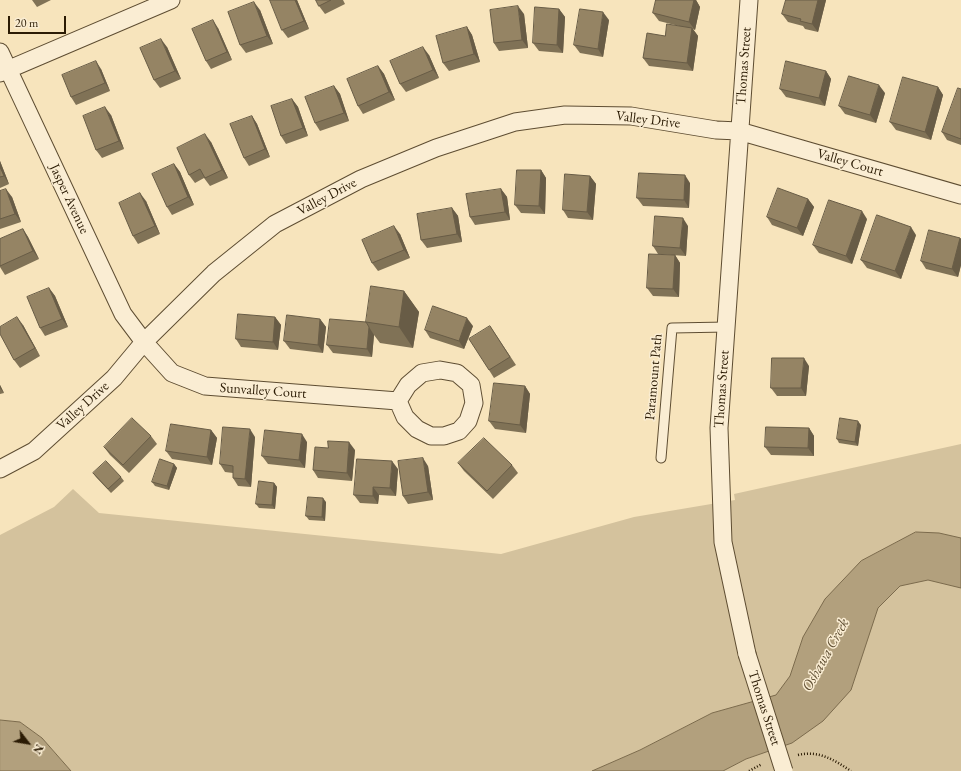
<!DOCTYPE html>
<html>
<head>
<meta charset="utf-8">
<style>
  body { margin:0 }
  #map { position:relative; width:961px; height:771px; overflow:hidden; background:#f7e4bc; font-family:"EB Garamond",serif }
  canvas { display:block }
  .north { position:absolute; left:8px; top:723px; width:40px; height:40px; -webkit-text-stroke:3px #faedd3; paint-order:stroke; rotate:121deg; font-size:11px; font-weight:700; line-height:16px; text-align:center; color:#2b1b04 }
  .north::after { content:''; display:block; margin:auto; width:14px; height:18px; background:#2b1b04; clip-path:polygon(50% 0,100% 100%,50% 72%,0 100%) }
  .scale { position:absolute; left:8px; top:16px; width:58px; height:18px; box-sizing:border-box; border:2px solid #2b1b04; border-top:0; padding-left:5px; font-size:12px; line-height:14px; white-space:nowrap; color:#2b1b04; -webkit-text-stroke:3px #faedd3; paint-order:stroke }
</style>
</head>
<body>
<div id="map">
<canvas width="961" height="771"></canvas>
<div class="north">N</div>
<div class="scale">20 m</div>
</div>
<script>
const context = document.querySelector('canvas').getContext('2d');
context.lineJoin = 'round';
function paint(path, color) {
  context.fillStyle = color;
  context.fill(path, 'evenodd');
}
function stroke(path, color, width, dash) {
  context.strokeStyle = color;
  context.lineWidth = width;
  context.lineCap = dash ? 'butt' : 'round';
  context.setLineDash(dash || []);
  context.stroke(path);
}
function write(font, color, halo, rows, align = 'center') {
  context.font = font + ' "EB Garamond",serif';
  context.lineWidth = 3;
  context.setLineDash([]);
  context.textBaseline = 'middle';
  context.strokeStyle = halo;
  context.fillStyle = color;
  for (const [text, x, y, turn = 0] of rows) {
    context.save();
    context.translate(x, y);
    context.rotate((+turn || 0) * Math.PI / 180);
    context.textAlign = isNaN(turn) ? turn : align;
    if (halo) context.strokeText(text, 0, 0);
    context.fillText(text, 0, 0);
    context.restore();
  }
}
paint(new Path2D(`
  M961 444V771H723L746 759 792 743 776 696 712 713 640 750 592 771H71L42 738 20 722 0 720V535L54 507 73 489 99 513 501 554 634 517 735 500 734 494Z`), '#d4c29d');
const water = new Path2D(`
  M916 532 939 533 961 538V588L928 580 900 586 878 608 851 690 823 721 792 743 746 759 723 771H592L640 750 712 713 776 695 790 676 803 637 825 599 861 561Z
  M0 720 20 722 42 738 71 771H0Z`);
paint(water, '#b2a07d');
stroke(water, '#7c6b4d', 1);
const service = new Path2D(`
  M661 458 672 328 727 327`);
const minor = new Path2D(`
  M0 52 123 314 144 342 172 373 205 386 398 401 405 417 417 429 431 436H444L459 431 468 421 474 403 471 385 457 373 440 370 422 373 408 385 398 401
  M0 73 171 0
  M0 469 34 451 114 378 144 342 214 273 275 224 361 179 436 148 515 122 565 115 631 116 716 130 739 131 961 195
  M747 654 723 542 719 428 749 0`);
stroke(service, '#5e4d32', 11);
stroke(minor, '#5e4d32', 19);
stroke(new Path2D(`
  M798 755C819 750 834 760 851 771
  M749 771 762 764`), '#2b1b04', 2.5, [1, 2]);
stroke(service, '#faedd3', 9);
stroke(minor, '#faedd3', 17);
const minorBridge = new Path2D(`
  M747 654 784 771`);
stroke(minorBridge, '#5e4d32', 19, []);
stroke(minorBridge, '#faedd3', 17);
paint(new Path2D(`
  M32 0H51L37 7Z
  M270 0H297L309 29 288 38 282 30Z
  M316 0H343L345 4 325 14 319 6Z
  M656 0H696L700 7 695 30 693 29 698 36 693 71 649 66 643 58 665 36 679 26 659 21 653 13Z
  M786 0H826L818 32 805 29 803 26 788 22 782 14Z
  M559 9 565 17 563 53 539 51 533 43Z
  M260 10 273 44 246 53 240 45Z
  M524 14 528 48 499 51 494 43Z
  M609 20 603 57 580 53 574 45Z
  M467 27 472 35 480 62 449 71 443 63Z
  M218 28 232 60 211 69 206 61Z
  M167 47 181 79 160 88 154 80Z
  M429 55 439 78 406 92 400 84Z
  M378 66 384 74 395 100 363 114 358 106Z
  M101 69 110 91 76 105 71 97Z
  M826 71 831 79 825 106 786 97 780 89Z
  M334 86 340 94 349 121 320 131 315 123Z
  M938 87 943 95 931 140 896 130 890 122Z
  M961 89V145L947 140 942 132Z
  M885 93 876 123 845 114 839 106Z
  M292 99 298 107 308 136 286 144 281 136Z
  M111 115 124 149 102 158 96 150Z
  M252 116 257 124 270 157 249 166 244 158Z
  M211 142 228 178 210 186 204 178 195 183 189 175Z
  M0 161 9 184 0 188Z
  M174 164 180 172 194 205 172 215 167 207Z
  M541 170 546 178 545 214 521 213 515 205Z
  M590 176 596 184 593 220 568 218 563 210Z
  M690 183 689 208 643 206 637 198Z
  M501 189 507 197 510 220 475 225 470 217Z
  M0 191 12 197 21 222 0 229Z
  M808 199 814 207 803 236 772 225 767 217Z
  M146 201 160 234 138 244 133 236Z
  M452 208 458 216 462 242 427 248 421 240Z
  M867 219 852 264 819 253 813 245Z
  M688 226 686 256 658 254 653 246Z
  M23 229 28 237 39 259 5 275 0 267V239Z
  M400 234 410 258 378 271 372 263Z
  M916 235 901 279 867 268 861 260Z
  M960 238 961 239V265L958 277 926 269 921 261Z
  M675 255 680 263 679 297 653 296 647 288Z
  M49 288 55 296 68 327 45 336 40 328Z
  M404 291 419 312 413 348 380 343 374 335 372 357 333 353 327 345 366 322Z
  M275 317 281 325 278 350 241 347 236 339Z
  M320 319 326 327 323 353 290 349 284 341Z
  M23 325 40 356 20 368 14 360Z
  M473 326 464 349 430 338 425 330Z
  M490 326 516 365 494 378 489 370Z
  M809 366 806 396H777L771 388Z
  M0 385 4 393 0 394Z
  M525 386 530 394 526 433 495 429 489 421Z
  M861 425 858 446 839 443 837 439Z
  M809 428 814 436V456L771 455 765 447Z
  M211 430 217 438 212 465 172 459 166 451Z
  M151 436 157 444 129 473 110 455 104 447Z
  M255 437 251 487 238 486 233 478V473L225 472 220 464Z
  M307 442 305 468 268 464 262 456Z
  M355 450 352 481 318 478 313 470Z
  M458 463 512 465 518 473 493 499 464 471Z
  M174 464 177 468 169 490 155 486 152 482Z
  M428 466 433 500 408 504 403 496Z
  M398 469 396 496 379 495 378 504 360 503 354 495Z
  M93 473 121 477 124 481 111 493 96 477Z
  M274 483 277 487 275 509 259 508 256 504Z
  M326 502 325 521 309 520 306 516Z`), '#807256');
paint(new Path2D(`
  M295 0H297L309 29 304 21Z
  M694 0H696L700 7 695 30 689 22Z
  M818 0H826L818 32 812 24Z
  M254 2 260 10 273 44 267 36Z
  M518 6 524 14 528 48 522 40Z
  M559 9 565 17 563 53 557 45Z
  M603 12 609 20 603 57 598 49Z
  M213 20 218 28 232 60 227 52Z
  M467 27 472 35 480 62 474 54Z
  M692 28 698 36 693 71 687 63Z
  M161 39 167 47 181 79 175 71Z
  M423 47 429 55 439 78 433 70Z
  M96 61 101 69 110 91 105 83Z
  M378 66 384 74 395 100 389 92Z
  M826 71 831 79 825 106 819 98Z
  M879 85 885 93 876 123 870 115Z
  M334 86 340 94 349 121 344 113Z
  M938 87 943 95 931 140 925 132Z
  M292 99 298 107 308 136 303 128Z
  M105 107 111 115 124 149 119 141Z
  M252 116 257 124 270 157 265 149Z
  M205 134 211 142 228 178 222 170Z
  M0 161 9 184 4 176 0 167Z
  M174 164 180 172 194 205 188 197Z
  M541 170 546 178 545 214 539 206Z
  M685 175 690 183 689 208 684 200Z
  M590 176 596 184 593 220 587 212Z
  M6 189 12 197 21 222 15 214Z
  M501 189 507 197 510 220 505 212Z
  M140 193 146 201 160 234 155 226Z
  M808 199 814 207 803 236 797 228Z
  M452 208 458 216 462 242 457 234Z
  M862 211 867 219 852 264 846 256Z
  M683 218 688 226 686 256 680 248Z
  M394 226 400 234 410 258 404 250Z
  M911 227 916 235 901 279 895 271Z
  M23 229 28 237 39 259 33 251Z
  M960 238 961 239V265L958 277 952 269Z
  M675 255 680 263 679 297 673 289Z
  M49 288 55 296 68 327 62 319Z
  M404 291 419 312 413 348 399 327Z
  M17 317 23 325 40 356 35 348Z
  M275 317 281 325 278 350 273 342Z
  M467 318 473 326 464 349 459 341Z
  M320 319 326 327 323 353 318 345Z
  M369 327 374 335 372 357 367 349Z
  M804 358 809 366 806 396 801 388Z
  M0 385 4 393 0 388Z
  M525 386 530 394 526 433 520 425Z
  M858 421 861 425 858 446 855 442Z
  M809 428 814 436V456L808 448Z
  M250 429 255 437 251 487 245 479Z
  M211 430 217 438 212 465 207 457Z
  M302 434 307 442 305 468 299 460Z
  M349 442 355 450 352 481 347 473Z
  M423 458 428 466 433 500 428 492Z
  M392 461 398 469 396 496 390 488Z
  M174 464 177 468 169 490 167 486Z
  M274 483 277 487 275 509 272 505Z
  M373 487 379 495 378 504 373 496Z
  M323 498 326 502 325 521 322 517Z`), '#685c46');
const building = new Path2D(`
  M270 0H295L304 21 282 30Z
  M316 0H331L319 6Z
  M656 0H694L689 22 653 13Z
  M786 0H818L812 24 800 21 801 19 782 14Z
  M254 2 267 36 240 45 228 12Z
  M518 6 522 40 494 43 490 10Z
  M535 7 559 9 557 45 533 43Z
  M580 9 603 12 598 49 574 45Z
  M213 20 227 52 206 61 192 29Z
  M667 24 692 28 687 63 643 58 647 33 665 36Z
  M467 27 474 54 443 63 436 36Z
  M161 39 175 71 154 80 140 48Z
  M423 47 433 70 400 84 390 61Z
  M96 61 105 83 71 97 62 75Z
  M786 61 826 71 819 98 780 89Z
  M378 66 389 92 358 106 347 79Z
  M849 76 879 85 870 115 839 106Z
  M903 77 938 87 925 132 890 122Z
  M334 86 344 113 315 123 305 97Z
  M958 88 961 89V139L942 132Z
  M292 99 303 128 281 136 271 106Z
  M105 107 119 141 96 150 83 116Z
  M252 116 265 149 244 158 230 124Z
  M205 134 222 170 205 178 200 169 189 175 177 148Z
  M174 164 188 197 167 207 152 174Z
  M0 167 4 176 0 177Z
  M517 170H541L539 206 515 205Z
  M639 173 685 175 684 200 637 198Z
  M565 174 590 176 587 212 563 210Z
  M778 188 808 199 797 228 767 217Z
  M6 189 15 214 0 219V191Z
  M501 189 505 212 470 217 466 194Z
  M140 193 155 226 133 236 119 203Z
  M829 200 862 211 846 256 813 245Z
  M452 208 457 234 421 240 417 214Z
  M877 215 911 227 895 271 861 260Z
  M655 216 683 218 680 248 653 246Z
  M394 226 404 250 372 263 362 240Z
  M23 229 33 251 0 266V239Z
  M929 230 960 238 952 269 921 261Z
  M649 254 675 255 673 289 647 288Z
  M371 286 404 291 399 327 366 322Z
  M49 288 62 319 40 328 27 297Z
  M433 306 467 318 459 341 425 330Z
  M238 314 275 317 273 342 236 339Z
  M287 315 320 319 318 345 284 341Z
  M17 317 35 348 14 360 0 334V327Z
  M330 319 366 322 369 327 367 349 327 345Z
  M490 326 510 357 489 370 469 339Z
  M772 358H804L801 388H771Z
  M494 383 525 386 520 425 489 421Z
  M132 418 151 436 123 465 104 447Z
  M840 418 858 421 855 442 837 439Z
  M171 424 211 430 207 457 166 451Z
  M223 427 250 429 245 479 233 478V466L220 464Z
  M766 427 809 428 808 448 765 447Z
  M265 430 302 434 299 460 262 456Z
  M484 438 512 465 487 491 458 463Z
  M328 441 349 442 347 473 313 470 315 447 328 448Z
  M423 458 428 492 403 496 398 461Z
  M160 459 174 464 167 486 152 482Z
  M357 459 392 461 390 488 373 487V496L354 495Z
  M106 461 121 477 108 489 93 473Z
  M259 481 274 483 272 505 256 504Z
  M308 497 323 498 322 517 306 516Z`);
paint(building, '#958464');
stroke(building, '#685c46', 1);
write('14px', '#2b1b04', '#faedd3', [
  ["Thomas Street",744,66,-86],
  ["Valley Drive",648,120,7],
  ["Valley Court",850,163,16],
  ["Valley Drive",327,197,-28],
  ["Jasper Avenue",69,199,65],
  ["Paramount Path",654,377,-85],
  ["Thomas Street",722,389,-86],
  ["Sunvalley Court",263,391,4],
  ["Valley Drive",83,406,-42],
  ["Thomas Street",764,708,72]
]);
write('italic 15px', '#615034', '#faedd3', [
  ["Oshawa Creek",826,655,-61]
]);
</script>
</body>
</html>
